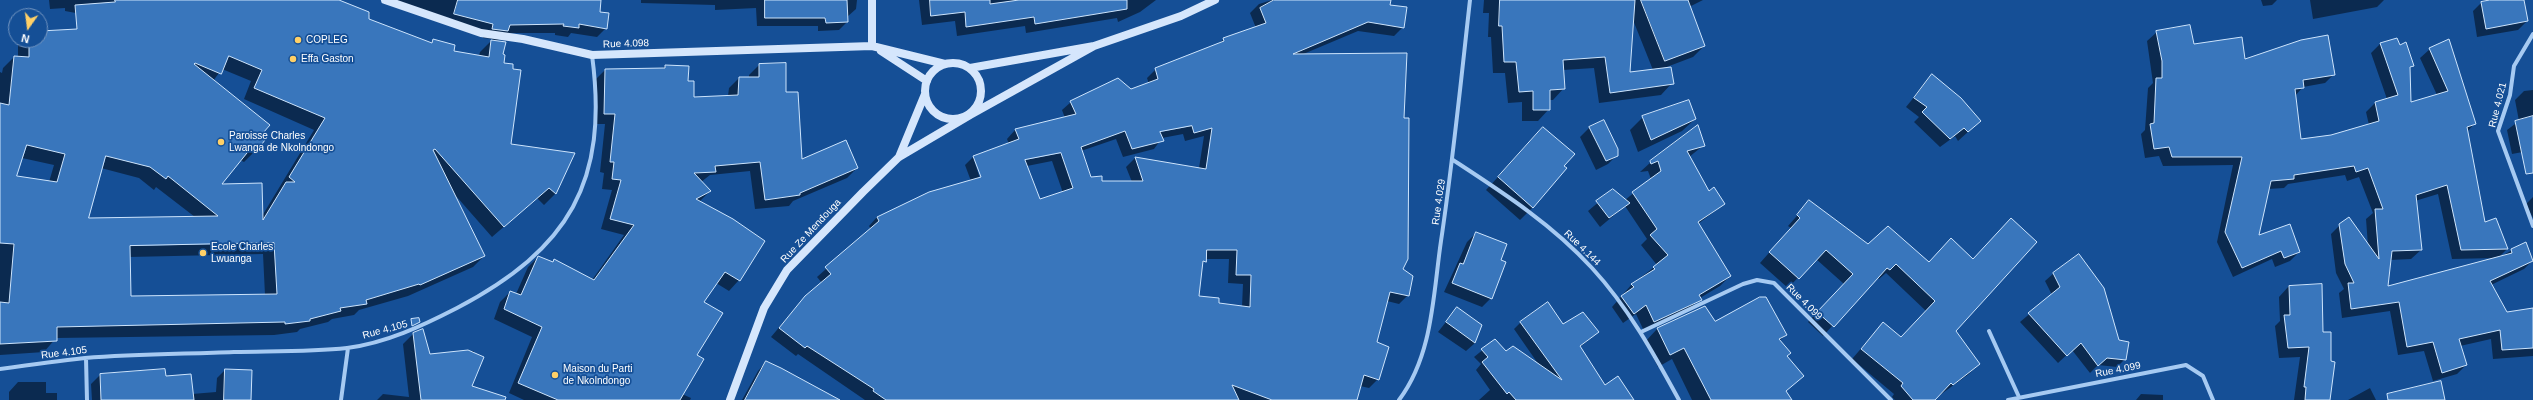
<!DOCTYPE html>
<html>
<head>
<meta charset="utf-8">
<style>
  body { margin:0 }
  #map { position:relative; width:2533px; height:400px; overflow:hidden; background:#154f96; font-family:Helvetica,sans-serif }
  canvas { display:block }
  .north { position:absolute; left:8px; top:8px; width:40px; height:40px; box-sizing:border-box; background:#154f96; border:1px solid #7395c0; border-radius:50%; rotate:194deg; font-size:11px; font-weight:700; line-height:16px; text-align:center; color:#fff }
  .north::after { content:''; display:block; margin:auto; width:14px; height:18px; background:#ffd067; clip-path:polygon(50% 0,100% 100%,50% 72%,0 100%) }
</style>
</head>
<body>
<div id="map">
<canvas width="2533" height="400"></canvas>
<div class="north">N</div>
</div>
<script>
const context = document.querySelector('canvas').getContext('2d');
context.lineJoin = 'round';
function paint(path, color) {
  context.fillStyle = color;
  context.fill(path, 'evenodd');
}
function stroke(path, color, width, dash) {
  context.strokeStyle = color;
  context.lineWidth = width;
  context.lineCap = dash ? 'butt' : 'round';
  context.setLineDash(dash || []);
  context.stroke(path);
}
function write(font, color, halo, rows, align = 'center') {
  context.font = font + ' Helvetica,sans-serif';
  context.lineWidth = 3.5;
  context.setLineDash([]);
  context.textBaseline = 'middle';
  context.strokeStyle = halo;
  context.fillStyle = color;
  for (const [text, x, y, turn = 0] of rows) {
    context.save();
    context.translate(x, y);
    context.rotate((+turn || 0) * Math.PI / 180);
    context.textAlign = isNaN(turn) ? turn : align;
    if (halo) context.strokeText(text, 0, 0);
    context.fillText(text, 0, 0);
    context.restore();
  }
}
paint(new Path2D(`
  M49 0H139L130 23 65 11V8L50 9Z
  M150 0H337L370 14 367 19 430 43 433 41 453 52 479 56 480 52 493 39 483 38 484 33 387 0H600L599 13 606 28 597 37 571 33 568 37 555 35V33H505L496 42 503 64 510 145 573 153 555 194 544 205 537 198 492 237 456 196 484 256 473 267 408 296 359 310 354 315 332 319 328 322 300 329 297 332 274 335 56 338 44 352 0 355V72L2 73 3 68 14 57H18V44L22 40H40V32L74 30ZM222 69 251 81 244 99 314 130 262 216 220 185 240 160 244 162 255 151 262 133 213 81ZM22 158 54 165 49 182 16 177ZM101 168 139 178 154 190 156 187 195 217 87 220ZM263 254 265 295 130 297 129 257Z
  M641 0H857L856 9 847 17V22L839 30 818 31V26H757L756 8 715 10V5L641 3Z
  M919 0H1156L1140 12 1118 22 1117 18 1026 33 1025 26 957 36 955 21 922 25Z
  M1272 0H1390L1389 6 1403 27 1394 36 1358 31 1301 55 1403 119 1402 269 1408 295 1399 304 1387 301 1376 343 1378 379 1369 388 1360 386 1356 400H865L798 354 796 356 771 337 797 306 822 283 817 277 871 229 869 226 877 217 971 181 965 165 974 156 1009 144 1007 139 1015 130 1065 118 1062 110 1071 102 1130 91 1149 84 1147 78 1156 69 1218 44 1224 39 1256 28 1250 13 1259 4ZM1183 134 1185 141 1204 136 1199 168 1135 158 1126 167 1132 182H1102L1091 178 1081 151 1116 139 1123 157 1154 149 1162 138ZM974 160H976L983 181 981 182ZM1052 161 1063 193 1040 200 1027 166ZM1205 259H1229L1228 283 1243 284 1242 307 1218 304 1198 297 1201 265Z
  M1484 0H1703L1689 7 1704 46 1693 57 1664 68 1672 83 1661 95 1599 103 1594 68 1563 70 1564 88 1553 100H1549V109L1538 121H1522V102L1508 103 1505 73H1493L1491 37H1488L1489 13H1483ZM1633 20 1653 70 1629 73Z
  M2261 0H2277L2272 5 2263 6Z
  M2310 0H2384L2377 7 2313 19Z
  M2495 0H2523L2527 21 2518 30 2477 37 2473 11 2482 2Z
  M2157 32 2244 60 2334 74 2325 83 2303 87 2295 96 2300 140 2331 136 2369 125 2366 112 2375 103 2387 99 2371 53 2380 44 2397 39 2413 65 2409 69 2410 103 2437 95 2420 58 2430 49 2474 124 2467 132 2485 223 2507 249 2498 258 2525 243 2533 260 2524 269 2491 285 2506 313 2533 308V356L2493 359 2491 339 2460 346 2466 365 2457 374 2433 381 2424 351 2398 355 2390 311 2342 318 2339 293 2344 289 2336 273 2331 234 2340 225 2368 246 2366 219 2373 213 2359 177 2347 181 2345 175 2288 184 2284 188 2268 189 2258 237 2299 252 2290 261 2275 267 2272 259 2233 277 2217 242 2233 165 2163 166 2159 156 2145 158 2141 134 2145 130 2148 88 2153 83 2147 41ZM2438 194 2452 259 2495 258 2387 288 2390 260 2411 259 2421 250 2415 201Z
  M759 65 785 94 801 161 857 168 847 178 793 201 789 206 755 209 750 171 710 175 701 182 710 191 699 202 739 280 729 291 716 283 702 302 695 356 682 394 691 398 690 400H524L509 393 532 337 494 319 500 302 510 292 516 294 528 267 538 257 552 263 554 261 592 280 624 235 601 229 612 190 602 189 604 173 600 172 605 124H594L595 80 605 70 662 69 665 66 687 82 693 99 728 96 729 88 739 78H749V75Z
  M1932 75 1980 121 1958 141 1955 136 1940 147 1914 122 1919 117 1906 107Z
  M2533 90V150L2512 154 2507 130 2519 121 2515 100 2524 91Z
  M1643 117 1695 119 1682 131 1638 152 1630 130Z
  M1603 121 1617 155 1608 164 1596 170 1580 137 1589 128Z
  M1543 128 1533 207 1520 220 1486 190Z
  M1704 145 1689 157 1708 192 1724 204 1698 224 1730 276 1720 286 1700 298 1690 309 1644 331 1636 314 1623 323 1612 307 1632 284 1657 265 1641 245 1647 239 1625 206 1600 227 1588 211 1613 190 1625 200 1651 179 1648 171 1640 172 1651 162Z
  M2533 197V218L2526 204Z
  M1810 201 1868 246 1888 227 1978 364 1969 374 1933 400H1895L1892 397 1894 394 1852 359 1883 323 1901 338 1926 311 1886 273 1879 279 1877 277 1823 336 1808 322 1844 284 1816 259 1788 288 1760 263 1791 228 1788 226Z
  M1476 233 1499 261 1491 298 1482 307 1444 292 1467 242Z
  M2054 273 2125 359 2117 367 2098 365 2090 373 2072 350 2058 363 2020 322 2052 295 2045 281Z
  M2289 286 2322 333 2329 400H2294L2300 357 2279 358 2275 326 2280 321 2279 297Z
  M1705 307 1714 322 1786 335 1779 341 1786 356 1802 376 1785 392 1783 400H1692L1672 359 1658 367 1645 342 1657 329Z
  M1457 308 1475 343 1466 351 1438 332Z
  M1521 322 1563 326 1598 332 1580 347 1605 386 1632 400H1479L1490 390 1476 370 1481 364 1474 357 1495 340 1506 353 1539 365 1514 329Z
  M413 334 430 355 474 351 460 379 498 400H377L383 394 409 397 403 344Z
  M766 362 838 400H742L758 371Z
  M225 370 250 400H92L91 384 100 375 165 378 192 394 216 392 217 378Z
  M18 382H46V393H57V400H9V392Z
  M2370 388 2376 400H2348Z
  M2141 394 2163 395V400H2136Z`), '#0007');
const building = new Path2D(`
  M115 0H339L369 12V19L432 43 433 39 455 45 454 51 489 57 491 40 506 42 503 54 505 55 504 63 513 64V69L521 70 511 144 575 153 556 194 549 188 504 227 435 149 433 150 485 256 420 285 419 284 366 300 367 304 340 308 341 311 310 319V321L285 324V322L57 327V341L0 344V302L9 303 14 244 0 243V103L9 105 14 56 29 57V40H40V31L77 29 75 5 115 2ZM229 56 262 70 254 88 325 118 289 177 295 182H286L263 220 262 183 222 184 251 148 256 152 268 136 263 133 270 125 194 64 195 63 221 74ZM27 145 65 154 57 182 17 176ZM106 156 150 167 166 179 168 176 218 216 89 218ZM274 243 277 294 131 296 130 246Z
  M458 0H601L600 12 609 13 607 29 579 24V28L563 26 564 24 510 25 508 31 492 29 493 24 454 14Z
  M765 0H847L848 22 826 23 825 18H765Z
  M930 0H990V4L1019 0H1127V9L1035 24 1034 17 966 27 965 12 931 16Z
  M1274 0H1391L1390 5 1407 7 1404 28 1368 22 1293 54 1407 53 1404 118H1409L1408 259 1403 269 1413 276 1409 296 1390 292 1377 342 1389 347 1379 380 1364 375 1357 400H1272L1232 385 1239 400H886L873 391 874 389 807 346 805 348 779 328 805 296 831 274 825 267 879 221 877 217 929 192 981 177 973 156 1019 139 1015 129 1076 114 1070 101 1118 78 1131 89 1158 79 1155 68 1224 41 1223 38 1266 23 1260 8ZM1192 126 1194 133 1212 128 1206 169 1135 157 1143 181H1102V176L1091 177 1081 147 1125 131 1132 149 1164 141 1160 132ZM1061 153 1073 188 1040 199 1025 160ZM1207 250H1237L1236 275H1251L1250 307 1219 303V298L1199 296 1203 261 1206 262Z
  M1500 0H1635L1630 72 1671 67 1674 84 1610 93 1605 57 1563 60 1565 89 1550 90V110H1533V91L1519 92 1516 62H1504L1502 26H1499Z
  M1641 0H1688L1705 46 1665 61Z
  M2490 0H2524L2528 21 2486 29 2481 2Z
  M2190 25 2194 44 2242 37 2245 59 2301 40 2328 35 2335 75 2303 80 2304 88 2295 89 2301 139 2331 135 2379 121 2375 102 2398 95 2380 43 2397 38 2400 45 2406 42 2414 66 2410 67 2411 102 2448 91 2429 48 2449 39 2476 124 2467 127 2485 222 2496 218 2508 249 2461 250 2447 185 2416 195 2422 250 2392 251 2388 286 2512 253 2511 249 2526 242 2533 261 2490 281 2507 312 2533 308V348L2502 350 2500 330 2459 339 2467 365 2442 373 2433 342 2407 347 2399 302 2351 309 2348 283H2354L2345 264 2339 224 2349 217 2379 259 2375 209H2383L2368 168 2356 172 2354 166 2294 175V179L2271 181 2259 235 2290 224 2300 252 2284 258 2281 251 2242 268 2225 232 2242 157H2172L2169 147 2154 149 2150 124 2154 123 2156 78H2162V61L2156 31Z
  M786 63V92H798L802 159 846 140 858 168 800 193V195L765 200 760 162 715 166 716 172 694 173 711 191 696 199 733 219 765 241 740 281 725 272 704 302 723 313 697 355 704 359 680 400H558L518 383 542 327 504 309 510 291 521 295 538 256 553 262 554 259 594 280 634 225 610 219 621 180 612 179 614 162H610L615 114H604L605 69 665 68V65L689 66 688 81H694V97L738 95 739 77H759V64Z
  M1932 74 1961 98 1981 121 1968 132 1964 128 1950 139 1922 112 1927 107 1914 98Z
  M1689 100 1696 119 1651 140 1642 116Z
  M2533 116V173L2526 174 2515 121Z
  M1604 120 1618 149V156L1606 161 1589 127Z
  M1698 125 1705 146 1687 151 1709 191 1714 187 1725 204 1698 222 1731 276 1699 295 1702 300 1654 322 1646 305 1634 314 1621 296 1634 287 1631 284 1655 269 1653 267 1668 255 1650 235 1657 229 1632 192 1661 171 1658 161 1651 164 1650 161Z
  M1543 127 1575 154 1564 166 1567 168 1533 208 1498 177Z
  M1613 189 1630 203 1609 218 1596 201Z
  M1809 200 1868 244 1888 226 1929 262 1951 238 1973 259 2011 218 2037 242 1956 331 1980 364 1953 385 1951 383 1935 400H1913L1901 386 1903 383 1861 349 1883 322 1901 337 1935 301 1896 264 1890 270 1887 268 1834 327 1817 312 1853 274 1826 250 1799 279 1769 252 1800 218 1797 215Z
  M1476 232 1507 244 1501 260 1506 262 1492 299 1452 283 1460 263 1463 264Z
  M2079 254 2104 288 2119 340 2129 342 2126 360 2107 358 2098 366 2081 343 2067 356 2028 313 2060 287 2053 273Z
  M2322 284 2323 332H2331V361L2335 362 2330 400H2305L2306 387H2304L2309 347 2288 348 2284 315H2290L2289 286Z
  M1760 297H1766L1787 335 1779 339 1791 353 1787 356 1804 376 1786 391 1792 400H1711L1684 348 1670 355 1657 328 1705 306 1715 321Z
  M1548 302 1563 324 1583 312 1599 332 1580 346 1605 385 1618 376 1634 400H1516L1509 392 1507 394 1482 362 1488 357 1481 349 1495 339 1506 351 1513 346 1562 380 1520 322Z
  M1457 307 1482 325 1475 343 1446 322Z
  M419 318 420 322 412 326 411 319Z
  M423 329 430 354 468 350 484 357 472 386 506 397 505 400H421L413 333Z
  M766 361 781 368 840 400H745Z
  M165 369 166 376 191 374 194 400H101L100 374Z
  M225 369 252 370 251 400H224Z
  M2441 381 2445 400H2388L2387 394Z`);
paint(building, '#3976bc');
stroke(building, '#cde4fc', 1);
stroke(new Path2D(`
  M2533 34 2514 66 2510 95 2498 131 2533 226
  M1453 160C1502 192 1552 224 1592 268 1628 307 1654 354 1679 400
  M1989 331 2019 397
  M1641 332 1743 284 1757 280 1774 283 1891 400
  M86 358 87 400
  M0 369C28 365 57 361 85 358 135 354 185 354 234 352 271 351 310 352 347 348 386 343 422 326 457 308 569 249 609 182 592 55
  M341 400 348 348
  M1399 400C1433 355 1433 295 1441 241 1453 161 1461 80 1470 0
  M2008 400 2186 365 2203 376 2213 400`), '#a6caf2', 4);
stroke(new Path2D(`
  M385 0 481 33 523 39 592 55 872 46 945 64
  M872 0V46
  M881 51 927 81
  M925 91a28 28 0 1 1 56 0a28 28 0 1 1-56 0Z
  M970 68 1094 46 1181 16 1215 0
  M899 157 925 94
  M730 400 764 308 787 270 863 192 899 157 970 115 1094 46`), '#d5e6fc', 8);
for (const [x, y, r, color] of [
  [298,40,4,"#ffd067"],
  [293,59,4,"#ffd067"],
  [221,142,4,"#ffd067"],
  [203,253,4,"#ffd067"],
  [555,375,4,"#ffd067"]
]) {
  const dot = new Path2D();
  dot.arc(x, y, r, 0, 2 * Math.PI);
  context.fillStyle = color;
  context.fill(dot);
  stroke(dot, '#154f96', 1.5);
}
write('10px', '#fff', '#154f96', [
  ["COPLEG",306,40],
  ["Effa Gaston",301,59],
  ["Paroisse Charles",229,136],
  ["Lwanga de Nkolndongo",229,148],
  ["Ecole Charles",211,247],
  ["Lwuanga",211,259],
  ["Maison du Parti",563,369],
  ["de Nkolndongo",563,381]
], 'left');
write('10px', '#fff', '#154f96', [
  ["Rue 4.098",626,44,-2],
  ["Rue 4.021",2498,105,-76],
  ["Rue 4.029",1439,202,-82],
  ["Rue Ze Mendouga",811,231,-47],
  ["Rue 4.144",1582,248,44],
  ["Rue 4.099",1804,302,45],
  ["Rue 4.105",385,330,-15],
  ["Rue 4.105",64,353,-7],
  ["Rue 4.099",2118,370,-11]
]);
</script>
</body>
</html>
